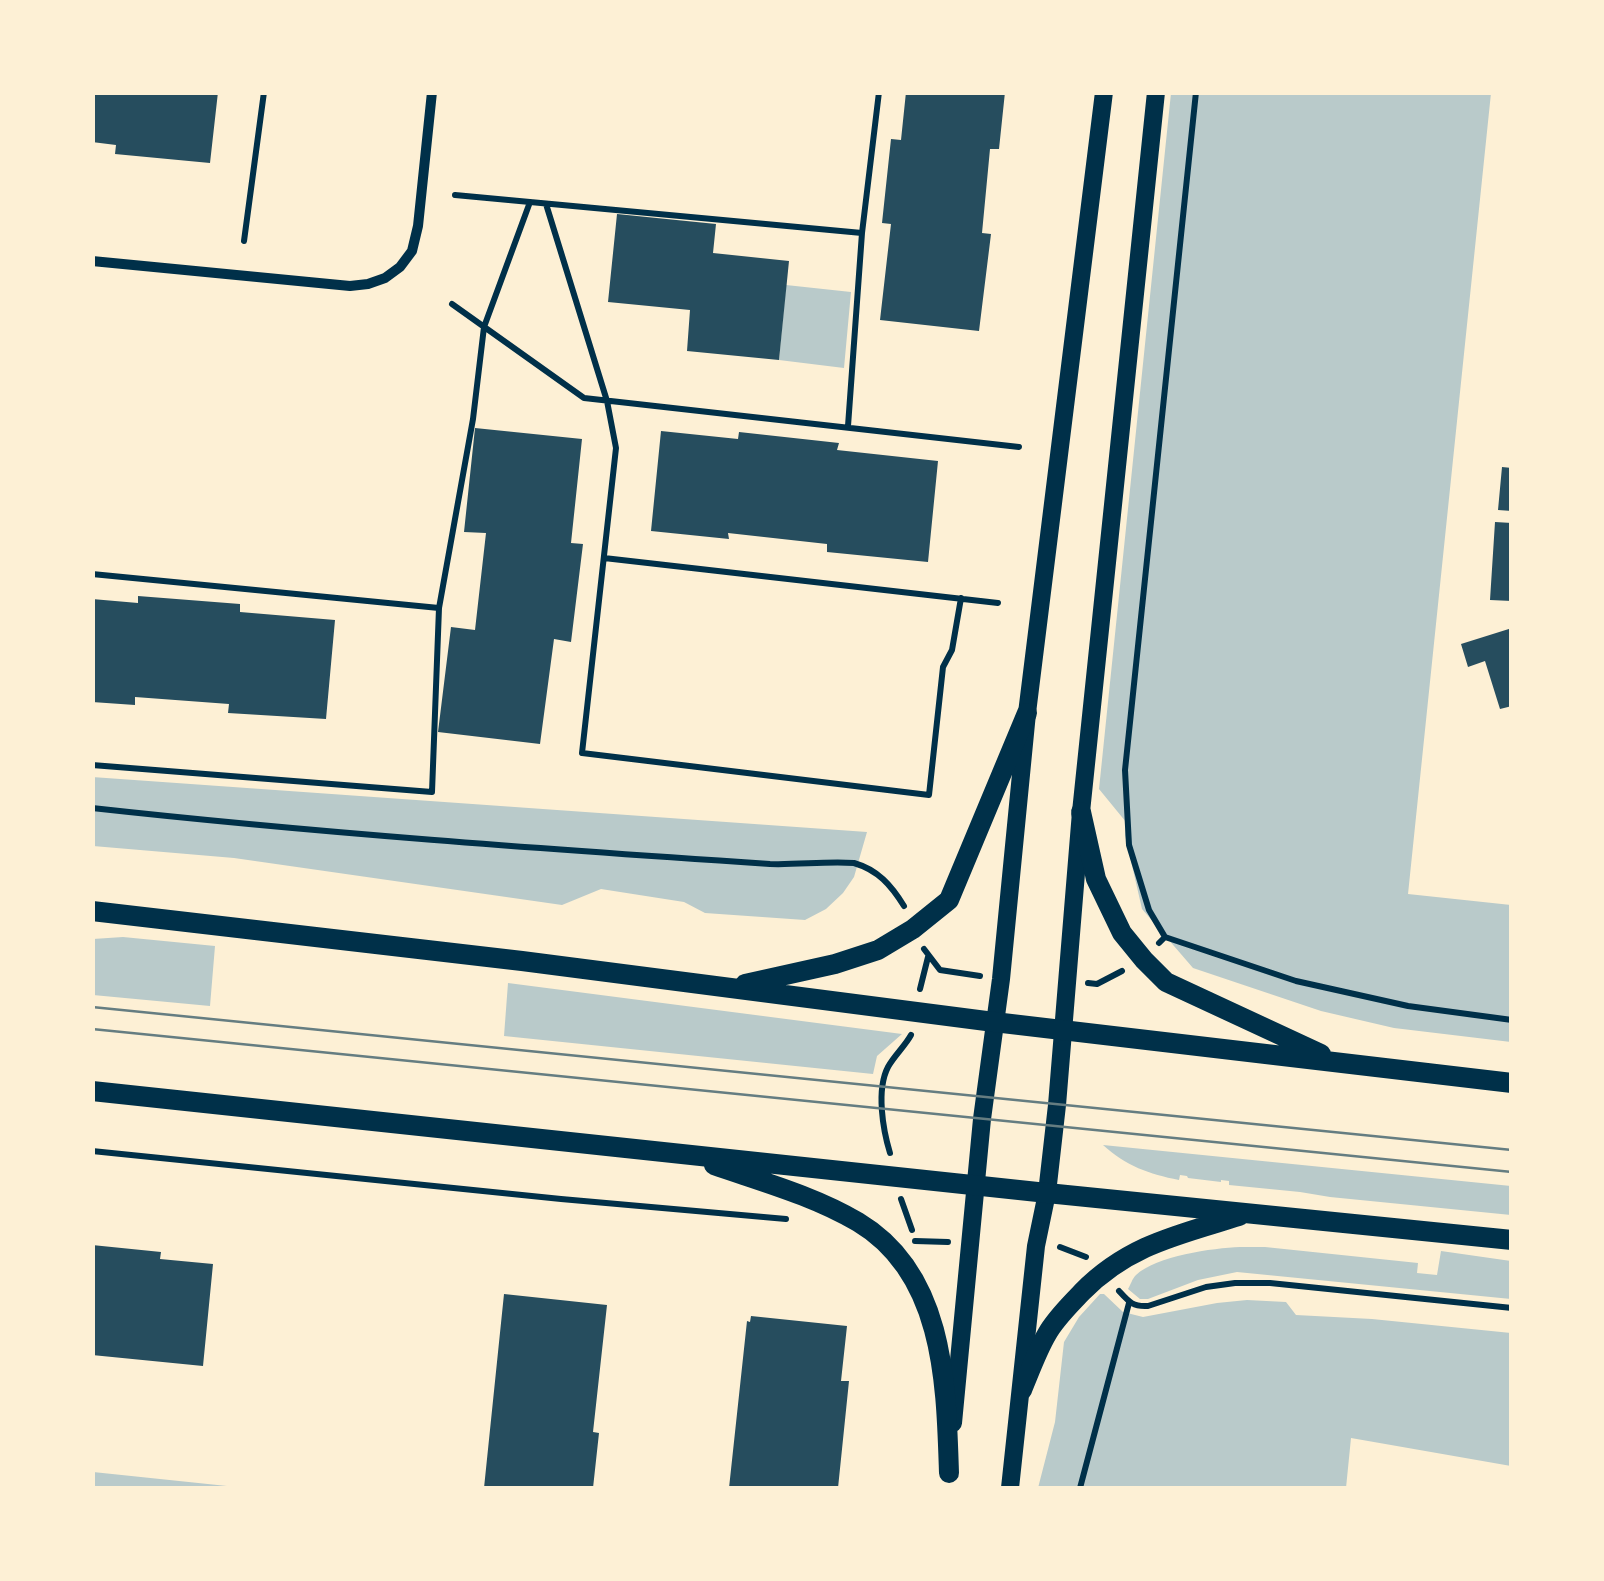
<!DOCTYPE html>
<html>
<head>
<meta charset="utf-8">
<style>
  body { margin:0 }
  #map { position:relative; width:1604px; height:1581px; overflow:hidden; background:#fdf0d5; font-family:Figtree,sans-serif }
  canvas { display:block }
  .frame { position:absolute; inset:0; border:95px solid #fdf0d5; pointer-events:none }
</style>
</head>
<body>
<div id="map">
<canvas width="1604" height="1581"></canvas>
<div class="frame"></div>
</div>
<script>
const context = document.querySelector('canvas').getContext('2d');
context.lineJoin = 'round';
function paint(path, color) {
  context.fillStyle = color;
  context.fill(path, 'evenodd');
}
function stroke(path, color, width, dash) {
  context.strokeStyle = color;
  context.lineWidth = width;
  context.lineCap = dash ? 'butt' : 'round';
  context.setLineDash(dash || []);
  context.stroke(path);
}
paint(new Path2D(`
  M1171 93H1491L1408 894 1511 905V1042L1394 1028 1321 1011 1193 968 1142 909 1125 835 1126 822 1099 789Z
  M786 285 851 292 844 368 779 360Z
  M92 777 867 832 854 877 843 893 826 909 805 920 705 913 684 902 601 889 562 905 234 858 93 846Z
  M123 937 215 946 210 1006 93 995V939Z
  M508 983 902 1034 877 1056 873 1074 504 1036Z
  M1103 1145 1511 1186V1215L1330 1197 1300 1192 1229 1185V1181L1221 1180V1182L1188 1178 1187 1176 1180 1175 1179 1180C1149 1174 1126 1166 1103 1145Z
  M1240 1247H1265L1418 1263 1417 1273 1437 1275 1441 1251 1511 1261V1299L1237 1272 1198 1280 1148 1299H1140L1128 1289C1131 1284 1132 1279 1136 1275 1156 1256 1213 1248 1240 1247Z
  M1100 1294H1104L1123 1312 1143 1317 1217 1303 1247 1300 1286 1302 1296 1315 1372 1319 1511 1333V1466L1351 1438 1346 1488H1038L1055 1422 1064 1342 1079 1317Z
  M93 1472 246 1488H93Z`), '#b9caca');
paint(new Path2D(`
  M92 92H218L210 163 115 154 116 145 92 142Z
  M906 92H1005L999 149H990L982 233 991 234 979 331 880 320 891 224 882 223 891 139 901 140Z
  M617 214 716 224 713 253 789 261 779 360 687 351 690 310 608 302Z
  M475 428 582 439 571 543 583 544 571 642 554 639 540 744 438 732 451 627 475 630 486 533 464 532Z
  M661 431 738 439 739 432 839 443 837 450 938 461 928 562 827 552V544L728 533 729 539 651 531Z
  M1502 467 1512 468V511L1498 510Z
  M1495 522 1512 523V601L1490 600Z
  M138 596 240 604V612L335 620 326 719 228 713 229 704 135 697V705L92 702V599L138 603Z
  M1512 628V706L1500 709 1485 661 1468 667 1461 644Z
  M92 1245 161 1252 160 1259 213 1264 203 1366 92 1355Z
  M504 1294 607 1305 593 1432 599 1433 593 1488H484Z
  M751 1316 847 1326 841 1381H849L838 1488H729L747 1321 750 1322Z`), '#264d5e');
stroke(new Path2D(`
  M455 195 862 233
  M546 204 607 401 616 448 582 753 929 795 943 667 952 650 961 598
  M244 241 264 92
  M452 304 584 398 1019 447
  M848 426 862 233 879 92
  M604 558 998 603
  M92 574 439 608 473 419 484 327 530 202
  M92 765 432 792 439 608
  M92 808C318 833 544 849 770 864 798 865 826 861 854 863 878 870 891 885 904 906
  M1165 937 1296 981 1408 1006 1512 1020
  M1159 943 1165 937 1149 910 1129 845 1125 770 1196 92
  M924 949 940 970 980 976
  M1088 983 1097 984 1122 971
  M920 989 928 957
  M92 1151 561 1199 786 1219
  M890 1153C883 1130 876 1090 888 1067 894 1056 905 1046 911 1035
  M901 1199 912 1230
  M915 1241 948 1242
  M1060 1247 1086 1257
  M1119 1291C1129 1302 1133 1307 1148 1306L1206 1287 1235 1283H1270L1512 1308
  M1080 1488 1129 1303`), '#003049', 6);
stroke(new Path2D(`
  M92 261 350 286 368 284 385 278 400 267 412 251 418 226 432 92`), '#003049', 10);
stroke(new Path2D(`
  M953 1423 982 1119 1001 979 1027 713 1104 92
  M1010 1488 1036 1246 1047 1193 1057 1105 1081 812 1156 92`), '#003049', 18);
stroke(new Path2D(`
  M1081 812 1096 879 1122 933 1144 960 1166 982 1321 1054
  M92 911 522 961 994 1022 1512 1083
  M745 984 835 964 878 950 913 929 949 900 1027 713
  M92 1091 1047 1193 1512 1240
  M714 1165C763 1182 814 1196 858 1222 945 1274 946 1384 949 1473
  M1022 1390C1030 1371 1037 1351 1047 1334 1056 1318 1070 1305 1082 1292 1128 1245 1178 1235 1239 1216`), '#003049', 20);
stroke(new Path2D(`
  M92 1007 1512 1150
  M92 1029 1512 1172`), '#657d81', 2.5);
</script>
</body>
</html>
